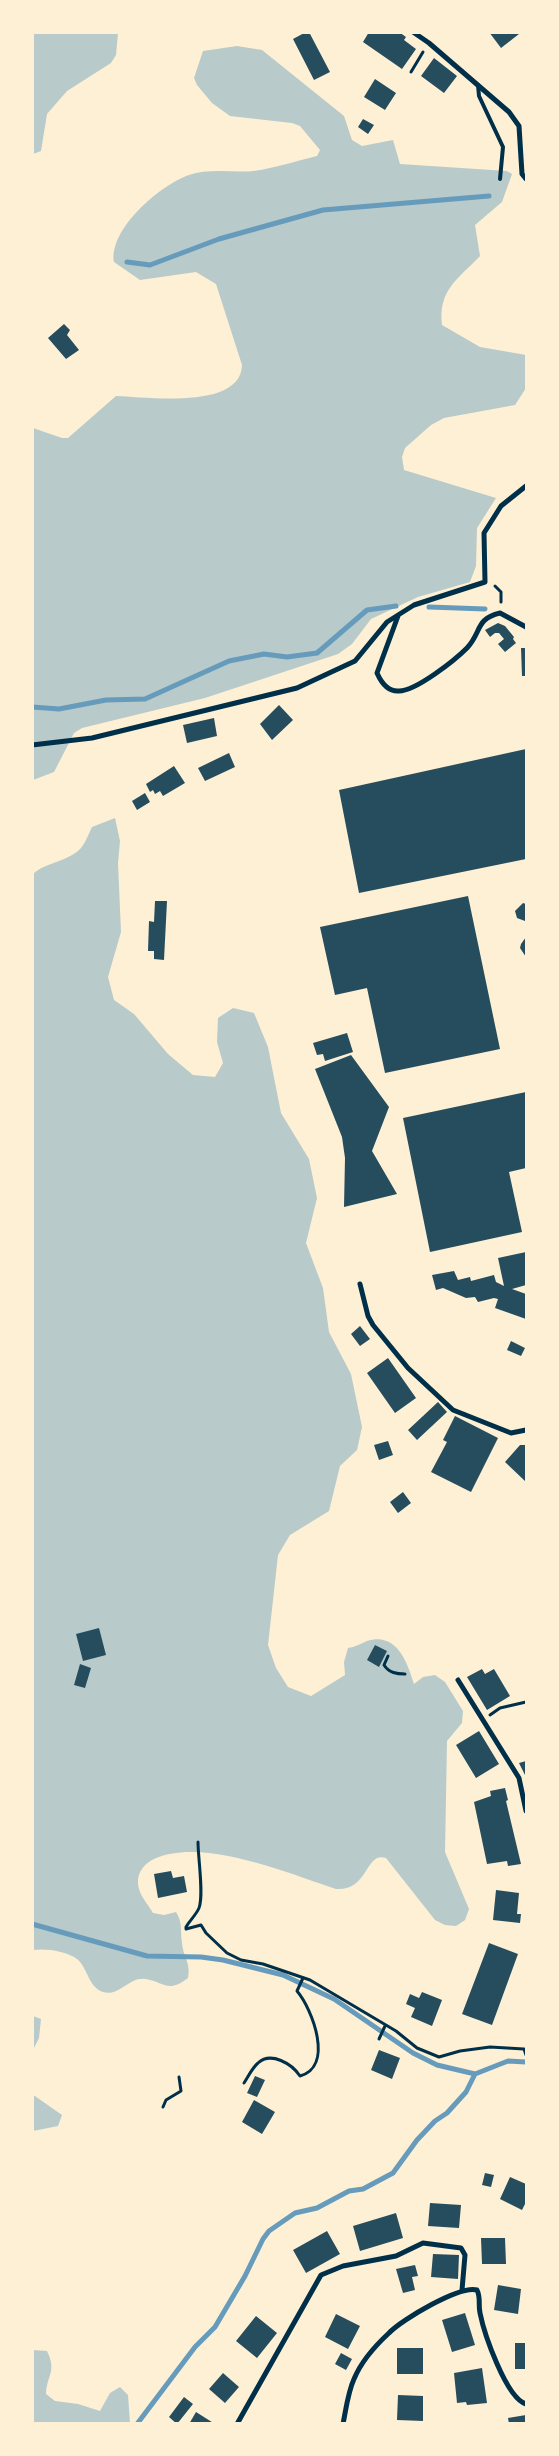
<!DOCTYPE html>
<html>
<head>
<meta charset="utf-8">
<style>
  body { margin:0 }
  #map { position:relative; width:559px; height:2456px; overflow:hidden; background:#fdf0d5; font-family:Rubik,sans-serif }
  canvas { display:block }
  .frame { position:absolute; inset:0; border:34px solid #fdf0d5; pointer-events:none }
</style>
</head>
<body>
<div id="map">
<canvas width="559" height="2456"></canvas>
<div class="frame"></div>
</div>
<script>
const context = document.querySelector('canvas').getContext('2d');
context.lineJoin = 'round';
function paint(path, color) {
  context.fillStyle = color;
  context.fill(path, 'evenodd');
}
function stroke(path, color, width, dash) {
  context.strokeStyle = color;
  context.lineWidth = width;
  context.lineCap = dash ? 'butt' : 'round';
  context.setLineDash(dash || []);
  context.stroke(path);
}
paint(new Path2D(`
  M118 33 116 55 111 63 67 91 47 114 41 151 33 154V33Z
  M237 46 262 50 267 54 344 116 352 140 362 146 393 140 400 164 507 171 512 174 502 202 475 225 480 256C458 279 438 290 442 325L480 347 526 355V388L515 405 444 418 431 425 405 448 402 457 404 470 496 498 477 528 476 566 470 582 418 597 371 619 352 644 338 654 205 698 82 728 74 733 54 772 33 780V428L62 438H68L116 396C147 397 241 410 242 365L216 284 196 272 140 280 114 262C109 229 160 185 189 175 209 168 234 173 254 171 275 168 296 161 317 156L320 150 300 126 292 123 230 116 212 103 197 85 194 78 203 51Z
  M115 818 120 841 118 863 121 932 108 977 114 1000 134 1014 168 1054 193 1075 215 1077 223 1063 217 1042 218 1018 233 1008 254 1013 268 1047 281 1113 309 1159 317 1198 306 1243 323 1288 329 1332 351 1374 362 1427 357 1450 340 1466 329 1511 290 1535 278 1555 268 1645 276 1668 288 1687 311 1696 345 1675 344 1662 348 1648C355 1647 360 1644 367 1641 397 1632 407 1662 414 1684L423 1677 435 1675 445 1682 463 1711 462 1723 447 1741 445 1852 469 1909 465 1920 456 1926 445 1925 435 1920 386 1858C365 1851 369 1891 336 1889 287 1873 202 1837 154 1859 145 1863 137 1872 138 1883 138 1894 148 1904 153 1913L164 1915 176 1912C183 1923 180 1930 182 1943 183 1957 191 1962 188 1978 168 1993 166 1983 146 1979 129 1976 120 1997 103 1992 88 1987 88 1968 77 1959 67 1951 45 1948 33 1950V874C46 862 68 862 81 848 86 842 89 833 92 827Z
  M33 2016 41 2019 39 2038 33 2050Z
  M32 2094 62 2115 58 2126 33 2131Z
  M32 2350 47 2351C57 2372 47 2374 46 2394L55 2401 78 2404 100 2411 110 2393 120 2387 128 2395 130 2423H33Z`), '#b9caca');
stroke(new Path2D(`
  M127 262 150 265 219 239 323 210 489 196
  M429 607 485 609
  M32 707 59 709 106 700 145 699 229 661 264 654 287 657 317 653 367 610 396 606
  M32 1924 147 1956 201 1957 223 1960 283 1975 334 1999 413 2053 437 2065 475 2074
  M137 2424 195 2347 215 2327 245 2276 263 2239 269 2231 295 2213 317 2208 349 2191 363 2189 393 2173 417 2140 435 2121 447 2113 466 2092 475 2074 508 2061 526 2062`), '#669bbc', 5);
paint(new Path2D(`
  M306 32H309L330 72 314 80 293 39Z
  M369 32H399L406 37 404 40 416 49 402 69 363 42Z
  M489 32H518L519 34 501 48Z
  M434 58 457 76 444 93 421 76Z
  M375 79 396 93 385 110 364 97Z
  M363 119 374 125 368 134 358 127Z
  M64 324 70 330 67 335 79 350 66 359 48 338Z
  M498 623 505 626 514 637 513 639 516 643 505 652 498 644 504 639 499 633H495L490 637 485 630Z
  M521 648H526V676H522Z
  M279 705 293 720 272 740 260 724Z
  M214 718 217 736 187 743 183 725Z
  M526 749V859L359 893 339 790Z
  M229 753 235 767 205 781 198 768Z
  M174 766 185 783 163 796 160 791 155 794 153 790 150 792 146 784Z
  M145 793 150 802 137 810 132 801Z
  M468 896 500 1049 385 1073 367 988 335 995 320 927Z
  M155 901H167L164 960 154 959V951H148L149 921 154 922Z
  M523 903 526 904 525 921 517 918 515 911Z
  M526 937V957L520 948 521 944Z
  M347 1033 353 1052 325 1061 323 1054 317 1055 313 1043Z
  M351 1055 389 1107 372 1151 397 1194 344 1207 345 1158 342 1137 315 1069Z
  M526 1092V1168L509 1172 522 1232 430 1252 403 1118Z
  M526 1252V1285L512 1289 526 1294V1319L495 1308 498 1299 494 1298 478 1302 475 1297 466 1298 443 1288 436 1290 432 1275 454 1271 458 1280 470 1277 471 1281 494 1275 496 1282 504 1286 498 1258Z
  M360 1326 370 1339 360 1346 351 1334Z
  M511 1341 525 1348 521 1356 507 1350Z
  M388 1358 416 1398 395 1413 367 1373Z
  M438 1402 447 1412 417 1440 408 1430Z
  M455 1416 498 1438 471 1492 431 1472 447 1442 443 1440Z
  M388 1441 393 1455 379 1460 374 1445Z
  M520 1445H526V1482L505 1462Z
  M403 1492 411 1503 398 1513 390 1502Z
  M99 1628 106 1655 83 1661 76 1634Z
  M375 1645 387 1651 379 1667 367 1660Z
  M80 1664 91 1668 85 1688 74 1685Z
  M482 1669 485 1674 494 1669 510 1696 487 1710 467 1677Z
  M479 1731 499 1764 476 1778 456 1745Z
  M526 1761V1777L519 1763Z
  M505 1788 508 1800 506 1801 521 1864 508 1866 507 1861 487 1864 474 1802 491 1796 490 1791Z
  M171 1871 173 1878 184 1876 187 1892 158 1898 154 1874Z
  M496 1890 519 1893 517 1914H521L520 1923 493 1920Z
  M489 1943 518 1954 492 2025 462 2014Z
  M422 1992 442 2000 432 2026 411 2017 415 2008 406 2004 410 1994 419 1998Z
  M379 2050 400 2058 392 2079 371 2070Z
  M255 2076 265 2080 257 2097 247 2093Z
  M254 2100 275 2112 262 2134 242 2122Z
  M485 2173 494 2175 491 2187 482 2185Z
  M510 2177 526 2184V2202L522 2210 500 2199Z
  M430 2203 461 2205 459 2228 428 2226Z
  M396 2213 403 2238 360 2251 353 2226Z
  M327 2231 340 2254 306 2273 293 2250Z
  M481 2238H505L506 2264H482Z
  M433 2254 459 2255 458 2279 431 2277Z
  M415 2265 418 2276 412 2277 415 2290 403 2293 396 2269Z
  M498 2285 521 2289 518 2314 494 2310Z
  M465 2313 475 2345 452 2352 442 2320Z
  M336 2314 360 2326 348 2349 325 2337Z
  M256 2316 277 2333 257 2358 236 2341Z
  M515 2343H526V2369H515Z
  M397 2348H423V2374H397Z
  M341 2353 352 2359 346 2370 335 2364Z
  M482 2368 487 2403 467 2405 466 2402 457 2403 454 2373Z
  M223 2373 239 2387 225 2403 209 2389Z
  M398 2395 423 2396V2421L397 2420Z
  M184 2397 193 2404 177 2424 169 2417Z
  M196 2412 215 2424H189Z
  M526 2415V2424H509L508 2418Z`), '#264d5e');
stroke(new Path2D(`
  M411 72 423 52
  M495 586 501 592V602
  M388 1656 384 1665C389 1673 397 1674 405 1674
  M490 1715 500 1708 526 1702
  M198 1842C198 1858 204 1895 199 1908 196 1915 190 1920 186 1927V1929L201 1925 206 1933 227 1953 241 1960 263 1964 310 1980 396 2031 417 2048 439 2057 460 2051 490 2047 524 2049 526 2055
  M379 2039 385 2026
  M244 2083C248 2077 252 2068 258 2063 271 2051 292 2064 300 2076 334 2067 313 2010 297 1991L303 1978
  M163 2107 166 2100 181 2091 179 2077`), '#003049', 3);
stroke(new Path2D(`
  M478 85 479 96 503 147 500 179`), '#003049', 4);
stroke(new Path2D(`
  M413 32 429 43 509 112 519 126 522 174 526 179
  M398 616 377 673C381 682 387 692 399 691 416 691 455 660 467 648 482 632 475 619 500 613L526 627
  M32 745 92 738 297 688 355 661 387 622 414 605 485 582 484 533 501 506 526 486
  M360 1284 368 1316 373 1325 408 1368 453 1410 511 1433 526 1430
  M458 1680 519 1778 526 1811
  M237 2424 321 2275 343 2266 396 2256 423 2243 461 2248 465 2255 462 2290
  M343 2424C346 2409 348 2392 354 2379 361 2362 376 2345 389 2333 401 2320 460 2285 477 2290 481 2298 478 2304 480 2313 484 2333 506 2398 526 2404`), '#003049', 5);
</script>
</body>
</html>
